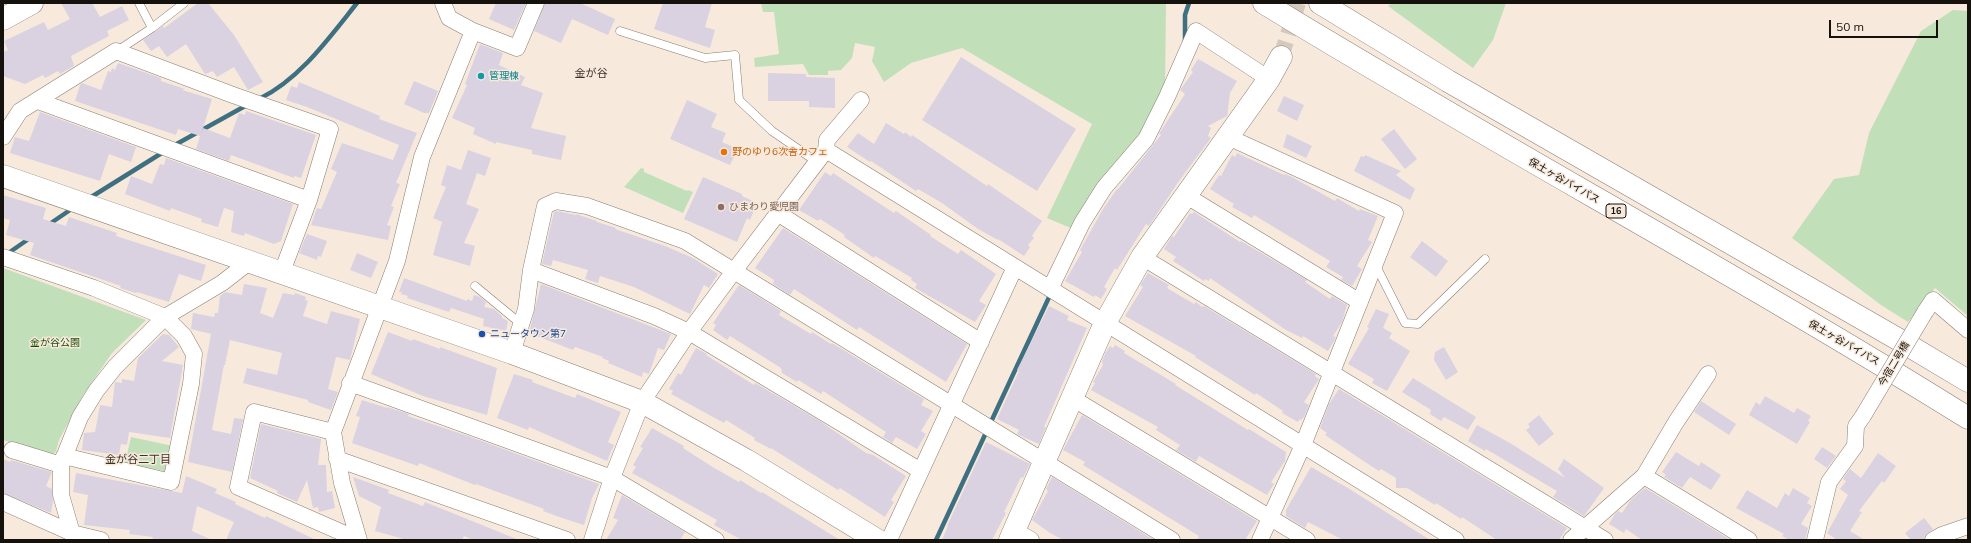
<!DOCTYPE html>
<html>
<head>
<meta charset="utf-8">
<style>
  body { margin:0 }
  #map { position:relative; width:1971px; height:543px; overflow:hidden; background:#f7eadd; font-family:Mulish,sans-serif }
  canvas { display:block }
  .frame { position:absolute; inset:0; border:4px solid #15110c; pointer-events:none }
  .scale { position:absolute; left:1829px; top:20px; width:109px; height:18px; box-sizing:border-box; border:2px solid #15110c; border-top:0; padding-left:5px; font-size:12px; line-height:14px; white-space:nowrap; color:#15110c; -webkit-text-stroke:3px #f7eadd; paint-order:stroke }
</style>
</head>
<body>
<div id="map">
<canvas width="1971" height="543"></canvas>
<div class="frame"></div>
<div class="scale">50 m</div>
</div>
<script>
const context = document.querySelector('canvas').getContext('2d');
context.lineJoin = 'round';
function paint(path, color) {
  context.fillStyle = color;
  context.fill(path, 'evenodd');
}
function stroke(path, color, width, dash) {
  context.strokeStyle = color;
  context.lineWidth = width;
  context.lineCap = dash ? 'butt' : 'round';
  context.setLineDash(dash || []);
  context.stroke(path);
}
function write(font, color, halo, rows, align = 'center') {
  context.font = font + ' Mulish,"Noto Sans JP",sans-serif';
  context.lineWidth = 3;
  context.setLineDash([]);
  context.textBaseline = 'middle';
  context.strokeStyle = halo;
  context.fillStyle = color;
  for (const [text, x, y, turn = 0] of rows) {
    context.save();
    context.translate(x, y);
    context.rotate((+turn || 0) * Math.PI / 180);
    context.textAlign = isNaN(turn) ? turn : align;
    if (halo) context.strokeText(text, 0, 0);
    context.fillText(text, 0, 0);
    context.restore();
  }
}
paint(new Path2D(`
  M761 3H1166L1165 90 1140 138 1073 229 1047 218 1092 124 962 48 911 63 884 82 872 61 875 47 855 43 852 58 841 70 828 71V75H809L803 64 755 67 754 58 779 54 774 12H763Z
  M1392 3H1506L1493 40 1473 68 1388 6Z
  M1953 10 1968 11V316L1935 288 1908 322 1881 305 1792 238 1834 179 1859 175 1869 133 1921 31Z
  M641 168 644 169V172L687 191 688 190 693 192 683 213 624 187Z
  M3 268 146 320 112 353 83 395 59 440 56 451 52 456 3 440Z
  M131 437 173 446 169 467 164 471 125 463Z`), '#c1dfb9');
stroke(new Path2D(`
  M1185 42V15L1189 3
  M259 99C300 79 329 38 357 3
  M173 146 247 105
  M88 199 165 151
  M48 225 73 208
  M7 254 30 238
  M936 540 1051 293`), '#3e7081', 4.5);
paint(new Path2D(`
  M61 3H92L100 17 122 6 129 20 107 31 109 36 71 56 74 66 60 74 58 71 45 78 43 75 25 84 3 76V52L8 50 4 41 44 22 48 30 70 19Z
  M198 3H208L234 35 263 82 248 90 234 67 217 77 213 71 205 74 186 44 167 57 159 46 151 51 143 40 163 26 164 28Z
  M496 3H526L514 30 489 19Z
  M545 3H580L615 19 608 35 572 19 561 43 534 31Z
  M663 3H712L705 27 715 30 710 48 654 29Z
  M480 44 503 53 499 65 525 77 521 85 543 93 531 128 566 136 561 160 532 154V150L496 142V144L473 134 475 128 452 118 467 85 465 84Z
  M961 57 1076 129 1037 191 922 120Z
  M1198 59 1237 81 1230 93 1227 116 1208 126 1211 128 1208 136 1211 138 1179 181 1149 226 1146 224 1117 270 1115 268 1104 287 1107 289 1101 299 1095 295 1094 297 1065 281 1082 252 1080 250 1103 209 1117 189H1118L1161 135 1159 134 1160 132 1185 94 1180 90 1193 72 1191 70Z
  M118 63 161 78V81L185 89 182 90 212 99 201 135 203 128 230 138 239 113 245 115 246 111 316 135 301 178 294 176V178L231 155 229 161 196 149 200 136 178 129 176 135 75 101 80 85 82 83 101 90 108 71 111 72 112 68 115 70Z
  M768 73 806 74V77L835 78V108L809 107V101H768Z
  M414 81 438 91 429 113H424L404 104Z
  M299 82 380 116 379 119 417 133 396 183 400 184 391 206 394 207 387 225 391 226 388 240 311 225 317 208 321 209 337 172 331 169 342 143 393 160 399 145 307 107 286 100 291 86 297 88Z
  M1284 96 1304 105 1297 121 1277 111Z
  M687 100 717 114 711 127 726 133 722 142 738 149 730 165 670 139Z
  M40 112 136 147 131 162 109 154 100 181 10 153 15 137 29 141Z
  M886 123 904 134 905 132 911 137 912 135 987 186 988 184 1042 221 1032 236 1034 238 1028 245 1030 247 1024 256 998 239V240L978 229 942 203 918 189 916 191 871 161 870 162 847 147 858 133 874 144Z
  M1394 129 1417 159 1405 169 1381 139Z
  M1287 134 1312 146 1306 158 1283 147Z
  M468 150 491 158 485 176 477 173 466 204 479 209 464 243 475 246 470 266 433 255 442 222 433 218 446 187 441 185 447 165 461 170Z
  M1237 153 1284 175 1285 174 1292 177 1335 201 1337 198 1359 211 1360 209 1378 216 1368 240 1372 242 1357 266 1362 269 1352 286 1341 280 1343 277 1326 267 1330 261 1254 215 1252 218 1232 207 1234 204 1210 189 1219 175 1221 176 1232 155 1235 157Z
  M1365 155 1401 171 1396 175 1415 189 1410 200 1354 171 1361 156 1364 157Z
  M166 158 293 204 281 241 274 244 245 233 244 236 231 232 234 211 224 208 218 227 201 222 202 219 171 208 170 211 125 194 131 176 152 184 160 164 164 165Z
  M825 172 831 176 833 173 894 213 896 211 931 235 930 236 958 254 961 250 996 274 979 301 986 305 975 322 915 288 917 284 911 280 912 278 875 256 874 258 844 237 845 235 820 219 818 221 799 210Z
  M703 177 742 194V196L757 203 750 220 747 218 737 242 684 219Z
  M3 195 46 208 43 219 66 226 69 217 117 233 116 236 206 265 201 281 179 274 169 302 137 292 136 293 120 288 121 286 30 255 34 243 6 235 10 220 3 218Z
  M557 211 576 215V214L597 221V222L616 228 615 229 665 246 693 258 718 274 709 288 704 285 690 314 634 287 600 276 598 283 585 279 588 270 553 260 551 266 542 264 551 224 554 212Z
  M1194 212 1240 242 1241 241 1307 280 1305 282 1330 299 1332 296 1347 305 1342 322 1333 336 1336 337 1334 341 1328 351 1303 336 1302 338 1286 330 1210 278 1209 281 1205 279 1204 281 1173 261 1176 257 1164 249 1172 236 1174 237 1190 213 1192 214Z
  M783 228 967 344 946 382 859 327 857 330 794 289 790 295 773 284 774 280 755 268Z
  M307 234 327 241 321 257 318 256 317 260 299 253Z
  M1422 241 1448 261 1436 277 1410 257Z
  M357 253 378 262 371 278 350 270Z
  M1148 273 1169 285 1167 288 1194 304 1196 302 1202 307 1204 306 1316 374 1315 376 1319 379 1304 402 1309 405 1304 417 1301 420 1300 419 1298 422 1282 413 1283 411 1256 393 1255 395 1195 357 1196 356 1125 316 1143 287 1140 285Z
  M404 278 467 301V299L472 301 474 295 480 297 486 302 484 307 494 309 502 316V318L508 321 506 331 483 326 484 319 451 308 449 312 407 298 408 296 401 294 402 292H399Z
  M244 284 267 288 260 313 273 318 283 293 294 295 295 293 306 297 305 300 308 301 303 316 327 324 331 311 360 319 350 360 336 357 328 389 338 392 331 410 308 402V400L243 383 247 368 277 375 282 353 230 340 225 365H224L212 430 231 434 234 418 243 419 232 472 188 462 211 334 191 329 193 313 214 317 215 313H218L220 296 225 292 242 295Z
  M541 284 671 334 664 350 658 348 649 374 643 372 642 377 608 363 609 361 602 358 603 357 575 347 573 350 529 333Z
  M739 285 781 311 779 315 811 334 812 332 831 344 832 343 924 399 921 405 933 411 921 431 926 434 917 449 896 437 892 443 883 437 886 432 823 391 821 394 798 380 797 382 782 373 781 368 730 336 727 340 713 330 716 325 713 323Z
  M1049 306 1069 316 1067 320 1087 328 1044 427H1046L1039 444 1021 436 1017 434 1019 430 997 419 1019 371 1017 370Z
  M1376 309 1389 314 1383 328 1392 333 1389 338 1410 351 1387 391 1372 383 1374 379 1348 364 1369 328 1367 327Z
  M388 332 412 341 413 339 440 349V347L497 368 487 415 423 396 371 374Z
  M163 334 169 335 179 347 162 361 183 365 170 438 129 432 127 445 121 444 119 455 82 450 84 433 95 432 100 405 112 407 115 382 122 383V379L134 381 138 358Z
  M1115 345 1125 351 1124 353 1176 384 1175 385 1248 430 1249 429 1286 452 1285 461 1271 482 1274 484 1267 495 1199 456 1196 462 1176 450 1180 445 1156 430 1158 427 1091 390 1095 383 1093 382 1103 365 1102 361 1106 352 1110 346 1113 348Z
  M1444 347 1458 372 1446 380 1434 360 1435 352Z
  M696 348 707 354 706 355 754 385 755 383 762 387 820 421 866 453 873 455 906 476 891 500 894 502 885 517 840 488 838 490 771 448V449L754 440 755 438 726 420 724 423 671 394 673 391 669 389 678 373 681 375Z
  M514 374 533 380 532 382 575 398 577 394 621 412 608 442 614 445 607 461 529 427 528 430 497 418Z
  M1413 378 1476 417 1468 430 1444 417 1441 421 1430 414 1431 410 1402 392Z
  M1339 389 1567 528 1559 540H1497L1462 517 1461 519 1436 503 1435 505 1407 488H1396V478L1381 469 1379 471 1365 462 1325 435 1327 433 1320 428 1329 404Z
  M1765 396 1794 413 1797 408 1811 416 1808 421 1810 422 1797 444 1749 415 1756 402 1760 405Z
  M362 400 387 408V407L409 414 408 416 468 436 599 484 592 498 584 525 565 519 543 511 544 509 476 484 475 485 419 463 418 466 352 443 360 417 356 416Z
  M1701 401 1736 424 1729 435 1694 412Z
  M1082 415 1257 521 1245 540H1197L1199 536 1083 465 1085 462 1063 450Z
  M1539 415 1554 434 1539 446 1526 430 1530 427 1528 424Z
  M261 424 321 439 318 465H326L327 492 332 491 335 508 319 512 318 507 313 508 307 480 297 502 277 493 278 491 250 478Z
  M1477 425 1510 443 1565 478 1558 469 1564 459 1604 488 1584 516 1553 497 1557 491 1486 449 1485 451 1468 441Z
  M652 428 684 446 683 448 711 466 739 482 740 480 761 493 762 492 840 540H742L714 525 717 520 632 473 636 467 633 465 643 448 640 447Z
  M986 442 1030 464 1023 478 1021 477 1004 512 1006 513 992 540H942L948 526H947Z
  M1822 447 1836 456 1827 468 1814 459Z
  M1676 452 1699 466 1701 462 1721 475 1711 490 1690 477 1682 488 1664 477 1666 475 1662 472Z
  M1878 453 1896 466 1884 483 1882 481 1859 511 1862 512 1850 531 1865 540H1837L1827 533 1848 495 1840 489 1846 481 1843 479 1850 469 1861 478Z
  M3 459 10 462 11 460 52 472 46 486 52 489 53 501 51 513 3 493Z
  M1311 467 1348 488 1430 540H1343L1308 522 1305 528 1286 516V510Z
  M76 473 182 493 186 476 217 489 215 493 236 502 235 504 265 518 266 516 316 540H226L234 522 197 506 192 531 212 540H152L153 537 129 534 130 530 84 525 88 495 73 492Z
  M353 477 389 490 388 493 423 506 425 502 519 540H473L464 536 462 540H407L375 531 381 507 359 496Z
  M1052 477 1154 540H1063L1050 533 1032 520 1048 491 1046 489Z
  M1645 488 1731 540H1642L1626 529 1624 533 1609 524 1615 514 1618 511 1622 513 1630 501Z
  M1793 488 1810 498 1807 503 1812 506 1801 524 1808 528 1805 540H1789L1782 536 1784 534 1736 508 1747 490 1777 508 1785 493 1789 496Z
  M622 495 685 532 680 540H606L618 520 613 518Z
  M1924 518 1933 529 1925 535 1924 540H1911L1905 533Z`), '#dad2e1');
stroke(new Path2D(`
  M1281 57 1298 3`), '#d5c9be', 16, [16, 8]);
const lane = new Path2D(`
  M139 3 152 28
  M620 31 705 58 735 55 739 100 772 131 817 162
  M117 51 152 28 184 3
  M1375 264 1405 323 1418 324 1485 259
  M475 286 521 324`);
const street = new Path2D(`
  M443 3 449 18 473 31 517 48 536 3
  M38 101 309 200
  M3 137 20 111 116 51 233 95 330 129 309 200 282 272
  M1228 137 1395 213 1303 445 1260 540
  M826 150 1456 540
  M1185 195 1360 302
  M779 214 981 342
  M3 257 94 288 165 317 184 336 194 354 191 384 171 482 64 456
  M1142 257 1605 540
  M531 270 654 316 689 332 921 471
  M1050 289 1082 223 1104 188 1146 139 1167 97 1196 31 1269 79
  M1925 312 1933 300 1968 330
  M512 353 526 309 531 270 545 206 556 201 587 206 685 241 1172 540
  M350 383 612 478 716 540
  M1072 398 1307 540
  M333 432 254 412 238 487 359 540
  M12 450 61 465
  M337 459 567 540
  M1644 476 1749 540
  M3 502 72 533 101 540
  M1014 530 1031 540
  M74 540 61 495V465L80 417 96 391 115 367 165 317 222 283 249 262
  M359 540 342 483 333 432 397 261 422 157 473 31
  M592 540 612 478 642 402 689 332 734 271 826 150 827 140 861 100
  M889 540 1015 267
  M1571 540 1644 476 1676 422 1708 374
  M1815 540 1829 482 1855 446 1856 426 1863 416
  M1933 540 1942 535 1968 526`);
const secondary = new Path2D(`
  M3 19 32 3
  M3 176 512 353 642 402 746 460 877 540
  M1010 540 1105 323 1142 257 1269 79 1281 57`);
const highway = new Path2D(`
  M1264 3C1496 145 1737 274 1968 418
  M1320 3 1448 81 1896 338 1968 381`);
stroke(lane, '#897e72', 9);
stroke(street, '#897e72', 17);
stroke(secondary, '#897e72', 23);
stroke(highway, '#897e72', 23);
stroke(lane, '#fff', 8);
stroke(street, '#fff', 16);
stroke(secondary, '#fff', 22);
stroke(highway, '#fff', 22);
const streetBridge = new Path2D(`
  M1863 416 1925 312`);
stroke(streetBridge, '#897e72', 17, []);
stroke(streetBridge, '#fff', 16);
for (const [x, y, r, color] of [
  [481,76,4,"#0f9aa8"],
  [724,152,4,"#e8710a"],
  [721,207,4,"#8d6e63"],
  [482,334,4,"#1a4fb4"]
]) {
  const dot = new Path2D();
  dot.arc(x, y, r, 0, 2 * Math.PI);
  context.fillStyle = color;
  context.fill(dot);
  stroke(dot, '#f7eadd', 1.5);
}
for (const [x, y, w] of [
  [1616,211,20]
]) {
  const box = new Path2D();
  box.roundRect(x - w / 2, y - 7, w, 14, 3);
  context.fillStyle = '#f7eadd';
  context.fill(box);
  stroke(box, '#15110c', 1);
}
write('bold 9px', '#15110c', null, [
  ["16",1616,211]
]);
write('10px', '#0d838f', '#f7eadd', [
  ["管理棟",489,76]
], 'left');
write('10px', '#c56008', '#f7eadd', [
  ["野のゆり6次舎カフェ",732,152]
], 'left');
write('10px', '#15110c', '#f7eadd', [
  ["保土ヶ谷バイパス",1564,181,30],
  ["保土ヶ谷バイパス",1844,343,30],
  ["今宿二号橋",1894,364,-59]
]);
write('10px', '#785e54', '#f7eadd', [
  ["ひまわり愛児園",729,207]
], 'left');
write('10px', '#164399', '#f7eadd', [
  ["ニュータウン第7",490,334]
], 'left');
write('10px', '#1a4e05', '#f7eadd', [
  ["金が谷公園",55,343]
]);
write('11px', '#3c3228', '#f7eadd', [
  ["金が谷",591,74],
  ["金が谷二丁目",138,460]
]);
</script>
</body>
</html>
